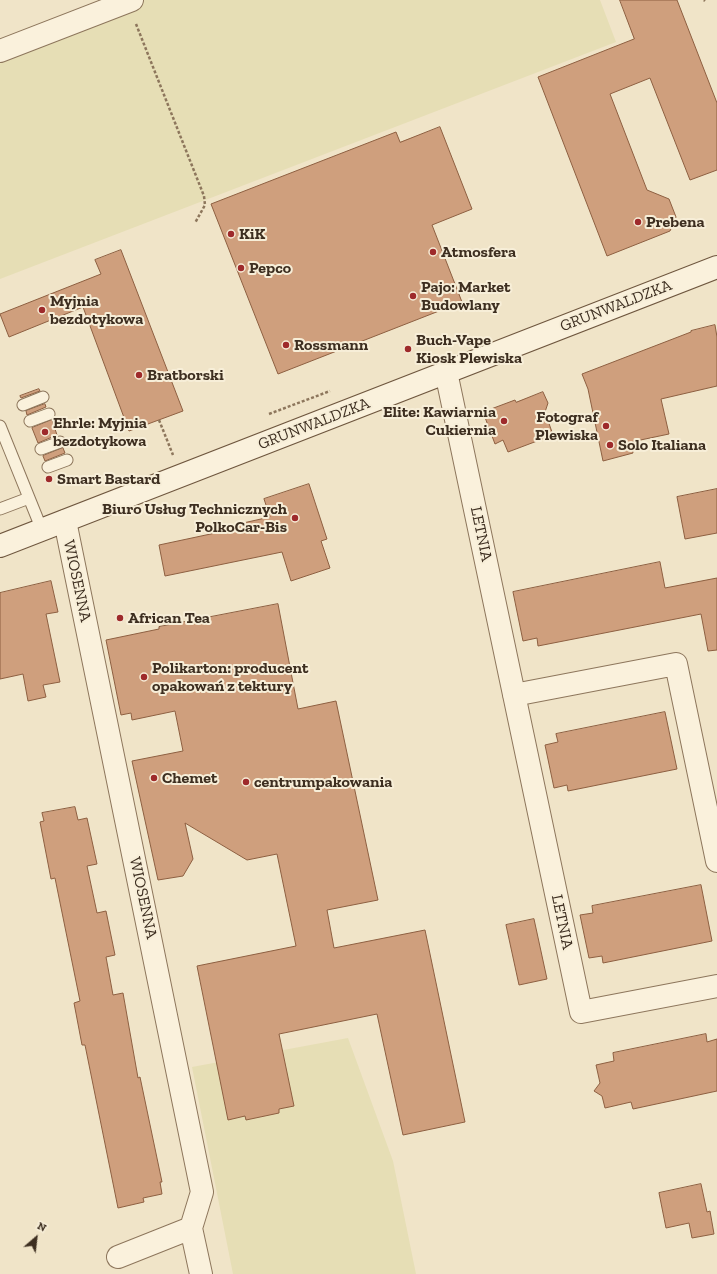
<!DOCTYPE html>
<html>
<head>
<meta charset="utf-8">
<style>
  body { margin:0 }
  #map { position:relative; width:717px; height:1274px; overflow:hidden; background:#f0e4c8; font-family:"Zilla Slab",serif }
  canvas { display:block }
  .north { position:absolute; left:16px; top:1218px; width:40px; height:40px; -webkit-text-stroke:3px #f7eed8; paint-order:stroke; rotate:28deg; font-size:11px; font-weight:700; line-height:16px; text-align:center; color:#3d2e20 }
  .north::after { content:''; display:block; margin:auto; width:14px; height:18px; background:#3d2e20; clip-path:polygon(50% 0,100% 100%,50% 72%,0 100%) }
</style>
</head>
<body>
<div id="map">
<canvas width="717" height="1274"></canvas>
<div class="north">N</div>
</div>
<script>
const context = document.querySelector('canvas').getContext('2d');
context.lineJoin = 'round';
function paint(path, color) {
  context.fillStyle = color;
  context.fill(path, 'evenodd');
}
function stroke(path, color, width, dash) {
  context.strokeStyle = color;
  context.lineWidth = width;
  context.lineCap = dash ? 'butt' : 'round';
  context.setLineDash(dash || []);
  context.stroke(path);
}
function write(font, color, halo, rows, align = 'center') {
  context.font = font + ' "Zilla Slab",serif';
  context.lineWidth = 4;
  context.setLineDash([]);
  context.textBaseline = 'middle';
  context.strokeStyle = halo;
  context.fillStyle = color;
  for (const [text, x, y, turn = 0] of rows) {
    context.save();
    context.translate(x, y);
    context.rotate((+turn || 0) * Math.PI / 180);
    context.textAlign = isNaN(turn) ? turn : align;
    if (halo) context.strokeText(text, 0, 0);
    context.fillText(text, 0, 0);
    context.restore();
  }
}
paint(new Path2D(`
  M145 0H600L616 42 0 279V55Z
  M348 1038 393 1161 416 1274H233L192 1067Z`), '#e6deb5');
const building = new Path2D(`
  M620 0H677L717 103V170L690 180 650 78 610 94 647 190 669 199 676 217 670 231 607 256 538 77 634 39Z
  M440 127 472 209 432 225 462 302 278 374 211 204 396 132 400 142Z
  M121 250 183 411 129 431 83 307 9 337 0 314 101 274 95 260Z
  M715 325 717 337V386L661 399 669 434 631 442 633 453 603 461 588 389 582 374 691 332V331Z
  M39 389 40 391 21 398 20 396Z
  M543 392 548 403 545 412 553 435 508 452 503 440 495 444 483 412 515 400 516 402Z
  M45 404 46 407 27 415 26 411Z
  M52 420 57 435 38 443 32 428Z
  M63 448 65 453 45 461 43 456Z
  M309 484 327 539 321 541 330 568 291 581 282 552 165 576 159 545 234 529V525L270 517 264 499Z
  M717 489V533L685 539 677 497Z
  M660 562 665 588 717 578V650L708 651 701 614 538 646 537 638 523 641 513 592Z
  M51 581 58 612 46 614 60 682 43 685 46 697 28 701 23 674 0 679V593Z
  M278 604 298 709 336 701 378 900 327 910 334 948 425 930 465 1122 403 1135 377 1014 279 1034 294 1106 279 1109V1113L246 1120 245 1116 228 1120 197 966 296 946 277 854 247 860 185 823 193 859 183 876 158 880 132 761 183 751 175 711 132 720 131 713 121 715 106 640 159 629V627Z
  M665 712 677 769 568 791 567 785 554 788 545 745 558 742 556 734Z
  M75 807 78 820 87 818 97 864 87 866 97 913 106 911 115 955 106 957 113 995 123 993 138 1078 140 1077 162 1182H160L162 1194 143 1198 144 1202 118 1208 85 1045H82L74 1003 80 1001 55 878 51 879 40 822 44 821 42 813Z
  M701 885 712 941 603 963 602 956 589 958 580 915 593 913 592 906Z
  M534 919 547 979 519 985 506 925Z
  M706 1034 707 1042 717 1039V1091L633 1109 631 1102 605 1108 602 1096 594 1091 600 1083 596 1065 614 1061 613 1053Z
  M701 1184 707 1212 710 1211 714 1234 692 1238 689 1223 666 1228 659 1193Z`);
paint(building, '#cf9f7d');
stroke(building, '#8d5f41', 1);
const lane = new Path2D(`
  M23 405 43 397
  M30 421 49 414
  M0 426 42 530
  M41 449 60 442
  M48 467 67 460
  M0 509 29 498`);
const street = new Path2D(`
  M0 51 132 0
  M446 372 581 1012 717 986
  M65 521 202 1192 191 1228 201 1274
  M514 695 676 664 717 861
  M118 1257 191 1228`);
const secondary = new Path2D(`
  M0 546 717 267`);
stroke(lane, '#8d765c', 13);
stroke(street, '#8d765c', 24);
stroke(secondary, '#6f573f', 24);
stroke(new Path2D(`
  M704 0 705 1
  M136 24 204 196 205 205 195 223
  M269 414 330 391
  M159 420 173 455`), '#8d765c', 2.5, [3, 2]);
stroke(lane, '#faf1dc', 11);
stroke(street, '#faf1dc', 22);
stroke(secondary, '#faf1dc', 22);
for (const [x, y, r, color] of [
  [638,222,4,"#9e2a2b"],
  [231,234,4,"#9e2a2b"],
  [433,252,4,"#9e2a2b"],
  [241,268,4,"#9e2a2b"],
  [413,296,4,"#9e2a2b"],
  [42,310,4,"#9e2a2b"],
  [286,345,4,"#9e2a2b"],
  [408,349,4,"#9e2a2b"],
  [139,375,4,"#9e2a2b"],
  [504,421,4,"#9e2a2b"],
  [606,426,4,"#9e2a2b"],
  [45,432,4,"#9e2a2b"],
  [610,445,4,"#9e2a2b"],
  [49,479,4,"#9e2a2b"],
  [295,518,4,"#9e2a2b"],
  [120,618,4,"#9e2a2b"],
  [144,677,4,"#9e2a2b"],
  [154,778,4,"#9e2a2b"],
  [246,782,4,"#9e2a2b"]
]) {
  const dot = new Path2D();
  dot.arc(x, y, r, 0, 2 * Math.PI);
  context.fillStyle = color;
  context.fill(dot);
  stroke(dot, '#f7eed8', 1.5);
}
write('bold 16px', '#3d2e20', '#f7eed8', [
  ["Prebena",646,222],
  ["KiK",239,234],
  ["Atmosfera",441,252],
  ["Pepco",249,268],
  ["Pajo: Market",421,287],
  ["Budowlany",421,305],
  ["Myjnia",50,301],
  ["bezdotykowa",50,319],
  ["Buch-Vape",416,340],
  ["Kiosk Plewiska",416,358],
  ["Rossmann",294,345],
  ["Bratborski",147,375],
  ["Elite: Kawiarnia",496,412,"right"],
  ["Cukiernia",496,430,"right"],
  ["Fotograf",598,417,"right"],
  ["Plewiska",598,435,"right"],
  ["Ehrle: Myjnia",53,423],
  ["bezdotykowa",53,441],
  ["Solo Italiana",618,445],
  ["Smart Bastard",57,479],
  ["Biuro Usług Technicznych",287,509,"right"],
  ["PolkoCar-Bis",287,527,"right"],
  ["African Tea",128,618],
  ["Polikarton: producent",152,668],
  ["opakowań z tektury",152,686],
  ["Chemet",162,778],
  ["centrumpakowania",254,782]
], 'left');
write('16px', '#3d2e20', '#f7eed8', [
  ["GRUNWALDZKA",616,306,-21],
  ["GRUNWALDZKA",314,424,-21],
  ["LETNIA",481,534,78],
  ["WIOSENNA",77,581,78],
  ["WIOSENNA",143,898,78],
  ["LETNIA",562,922,78]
]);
</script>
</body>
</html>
